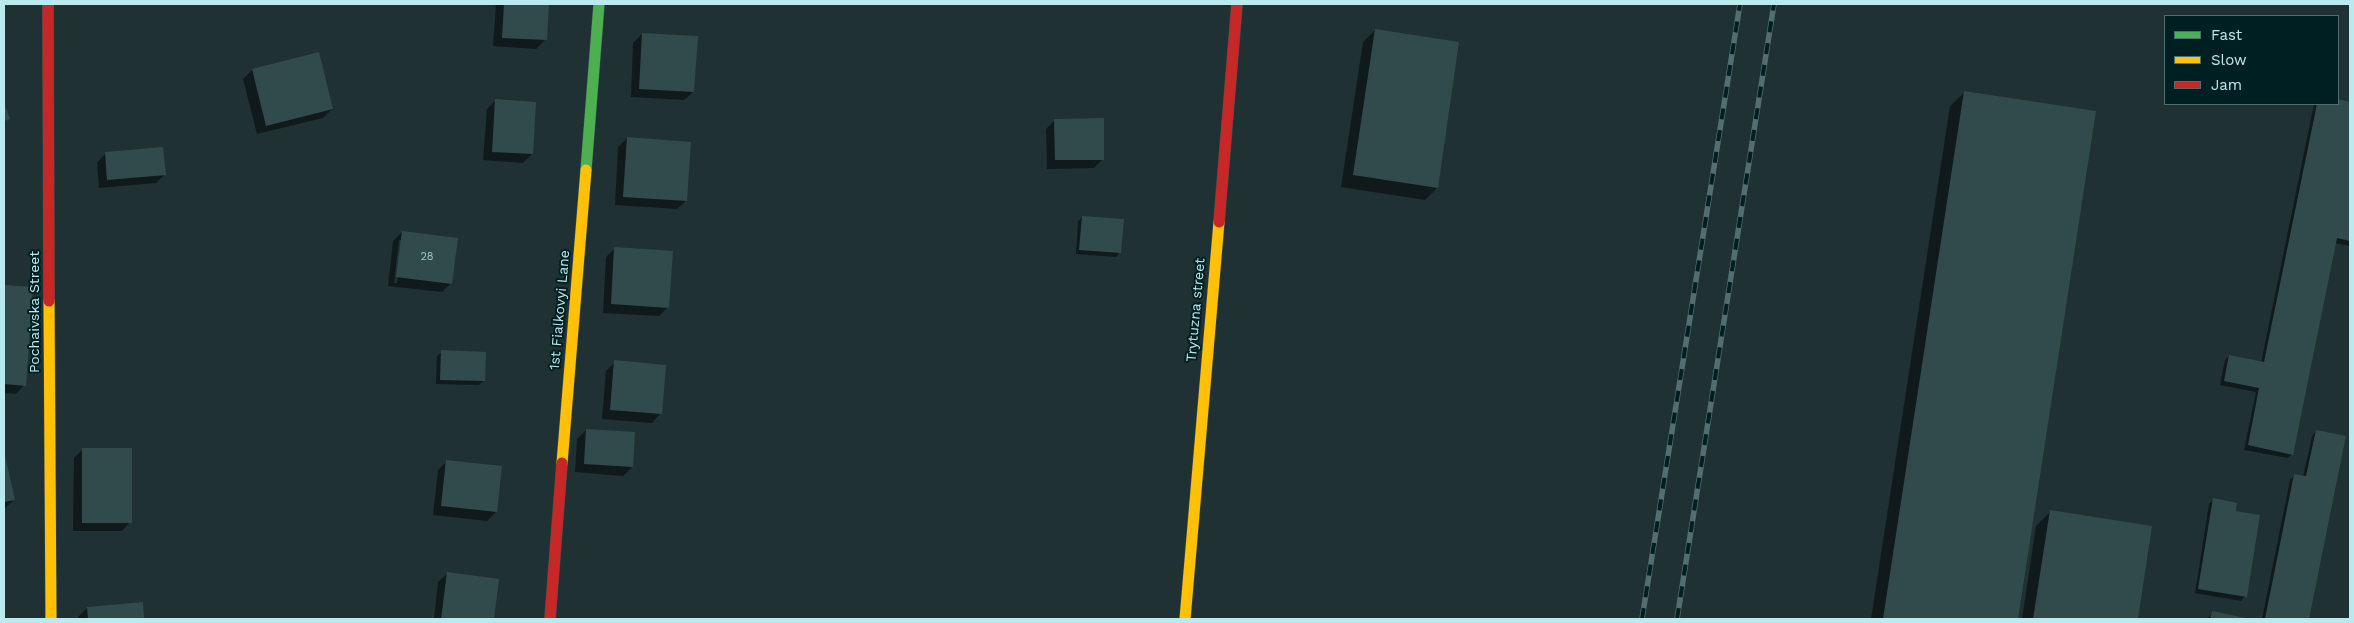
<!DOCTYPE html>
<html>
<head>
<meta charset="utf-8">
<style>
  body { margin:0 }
  #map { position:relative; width:2354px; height:623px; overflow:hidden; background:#1f3133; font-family:"Work Sans",sans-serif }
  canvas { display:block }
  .frame { position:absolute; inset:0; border:5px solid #bae9ee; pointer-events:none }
  .legend { position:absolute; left:2164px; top:15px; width:175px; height:90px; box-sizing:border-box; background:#001f22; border:1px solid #4a7074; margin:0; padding:6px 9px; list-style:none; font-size:15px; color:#bae9ee }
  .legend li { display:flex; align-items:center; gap:10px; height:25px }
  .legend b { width:25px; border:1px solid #4a7074 }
</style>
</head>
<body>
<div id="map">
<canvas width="2354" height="623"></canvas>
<div class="frame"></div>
<ul class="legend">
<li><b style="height:6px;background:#4caf50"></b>Fast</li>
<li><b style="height:6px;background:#ffc107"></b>Slow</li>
<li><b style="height:6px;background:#c62828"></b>Jam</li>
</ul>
</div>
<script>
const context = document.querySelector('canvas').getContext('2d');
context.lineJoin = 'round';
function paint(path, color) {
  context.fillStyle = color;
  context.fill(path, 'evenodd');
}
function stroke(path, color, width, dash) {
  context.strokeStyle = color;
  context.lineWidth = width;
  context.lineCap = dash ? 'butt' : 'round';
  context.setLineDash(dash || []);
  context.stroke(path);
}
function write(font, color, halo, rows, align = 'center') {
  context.font = font + ' "Work Sans",sans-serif';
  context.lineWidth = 4;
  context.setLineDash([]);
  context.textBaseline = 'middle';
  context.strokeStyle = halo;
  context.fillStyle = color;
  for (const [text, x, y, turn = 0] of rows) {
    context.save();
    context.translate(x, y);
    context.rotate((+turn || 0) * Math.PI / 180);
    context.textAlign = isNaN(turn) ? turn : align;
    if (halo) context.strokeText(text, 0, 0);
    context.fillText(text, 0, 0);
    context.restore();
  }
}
paint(new Path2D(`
  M496 4H547L545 40 536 49 493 46Z
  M1375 30 1437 188 1425 200 1341 187 1363 42Z
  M642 34 693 92 684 100 631 97 633 43Z
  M318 54 332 109 323 118 257 134 243 79 252 70Z
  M1965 92 2094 112 2016 619H1871L1950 106Z
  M496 100 532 154 523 163 483 160 487 109Z
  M2338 100 2350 103V246L2335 243 2292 454 2288 458 2244 450 2256 392 2220 385 2225 360 2229 356 2261 363 2314 104H2338Z
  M1055 120 1103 159 1094 168 1047 169 1046 129Z
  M627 138 686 201 677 209 615 205 618 147Z
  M105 154 165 174 156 183 99 188 97 163Z
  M1082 217 1120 252 1116 257 1076 254 1078 222Z
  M402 232 451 283 442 292 388 286 393 241ZM399 240H402L397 283H394Z
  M615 248 668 307 659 316 603 313 606 257Z
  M4 287 31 288 24 385 16 394 4 393Z
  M442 352 483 381 479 385 436 384 437 356Z
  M615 362 660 414 652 423 602 419 606 371Z
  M586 430 632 467 623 476 575 472 577 439Z
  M2316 431 2344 437 2308 619H2262L2290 480 2295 475 2303 477 2312 436Z
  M83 449 130 522 122 531H73L74 458Z
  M4 453 14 500 4 509Z
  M447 461 501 467 496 512 487 521 433 515 438 470Z
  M2213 500 2245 596 2241 601 2195 593 2209 504Z
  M2051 511 2151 527 2137 619H2022L2036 526Z
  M447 574 497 580 492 619H434L438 582Z
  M141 603 143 619H78V617L87 608Z
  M2212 613 2244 619H2207Z`), '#0007');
paint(new Path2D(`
  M504 4H549L547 40 502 38Z
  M1375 29 1459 42 1438 188 1353 175Z
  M642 33 698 36 694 92 639 89Z
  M319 52 333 109 266 126 252 69Z
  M1964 91 2096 111 2018 619H1883Z
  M495 99 536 102 533 154 492 152Z
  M2338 99 2350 102V241L2337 238 2293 455 2248 445 2259 388 2224 381 2229 355 2264 362 2317 104H2338Z
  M4 103 10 119 4 121Z
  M1104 118V160H1055L1054 119Z
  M627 137 691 142 687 201 623 197Z
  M163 147 166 175 107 180 105 152Z
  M1082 216 1124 219 1121 253 1079 250Z
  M402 231 458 238 452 284 396 277Z
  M614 247 673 251 669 308 611 304Z
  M4 285 33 287 26 386 4 384Z
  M441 350 486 352 485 381 440 380Z
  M614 360 666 365 662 414 610 410Z
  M586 429 635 432 633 467 584 464Z
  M2316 430 2346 436 2309 619H2265L2294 474 2306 476Z
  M82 448H132V523H82Z
  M4 451 15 500 4 502Z
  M446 460 502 466 497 512 441 506Z
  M2213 498 2237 503 2236 511 2260 515 2247 597 2198 589Z
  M2050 510 2152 526 2138 619H2033Z
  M447 572 499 579 494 619H441Z
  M143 602 144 619H88L87 607Z
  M2212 611 2246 618V619H2210Z`), '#314b4d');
const fast = new Path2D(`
  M586 170 599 4`);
const slow = new Path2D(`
  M49 301 51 619
  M562 463 586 170
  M1185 619 1219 222`);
const jam = new Path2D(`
  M48 4 49 301
  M1219 222 1237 4
  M550 619 562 463`);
stroke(fast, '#394e50', 12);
stroke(slow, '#394e50', 12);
stroke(jam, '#394e50', 12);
stroke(fast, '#4caf50', 11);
stroke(slow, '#ffc107', 11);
stroke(jam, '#c62828', 11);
const rail = new Path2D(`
  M1642 619 1740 4
  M1677 619 1774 4`);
stroke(rail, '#546d6f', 5.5);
stroke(rail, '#001f22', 4, [11]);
write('11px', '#98c2c6', null, [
  ["28",427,257]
]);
write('14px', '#bae9ee', '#001f22', [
  ["1st Fialkovyi Lane",560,310,-85],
  ["Trytuzna street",1196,310,-85],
  ["Pochaivska Street",35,312,-90]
]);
</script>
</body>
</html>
